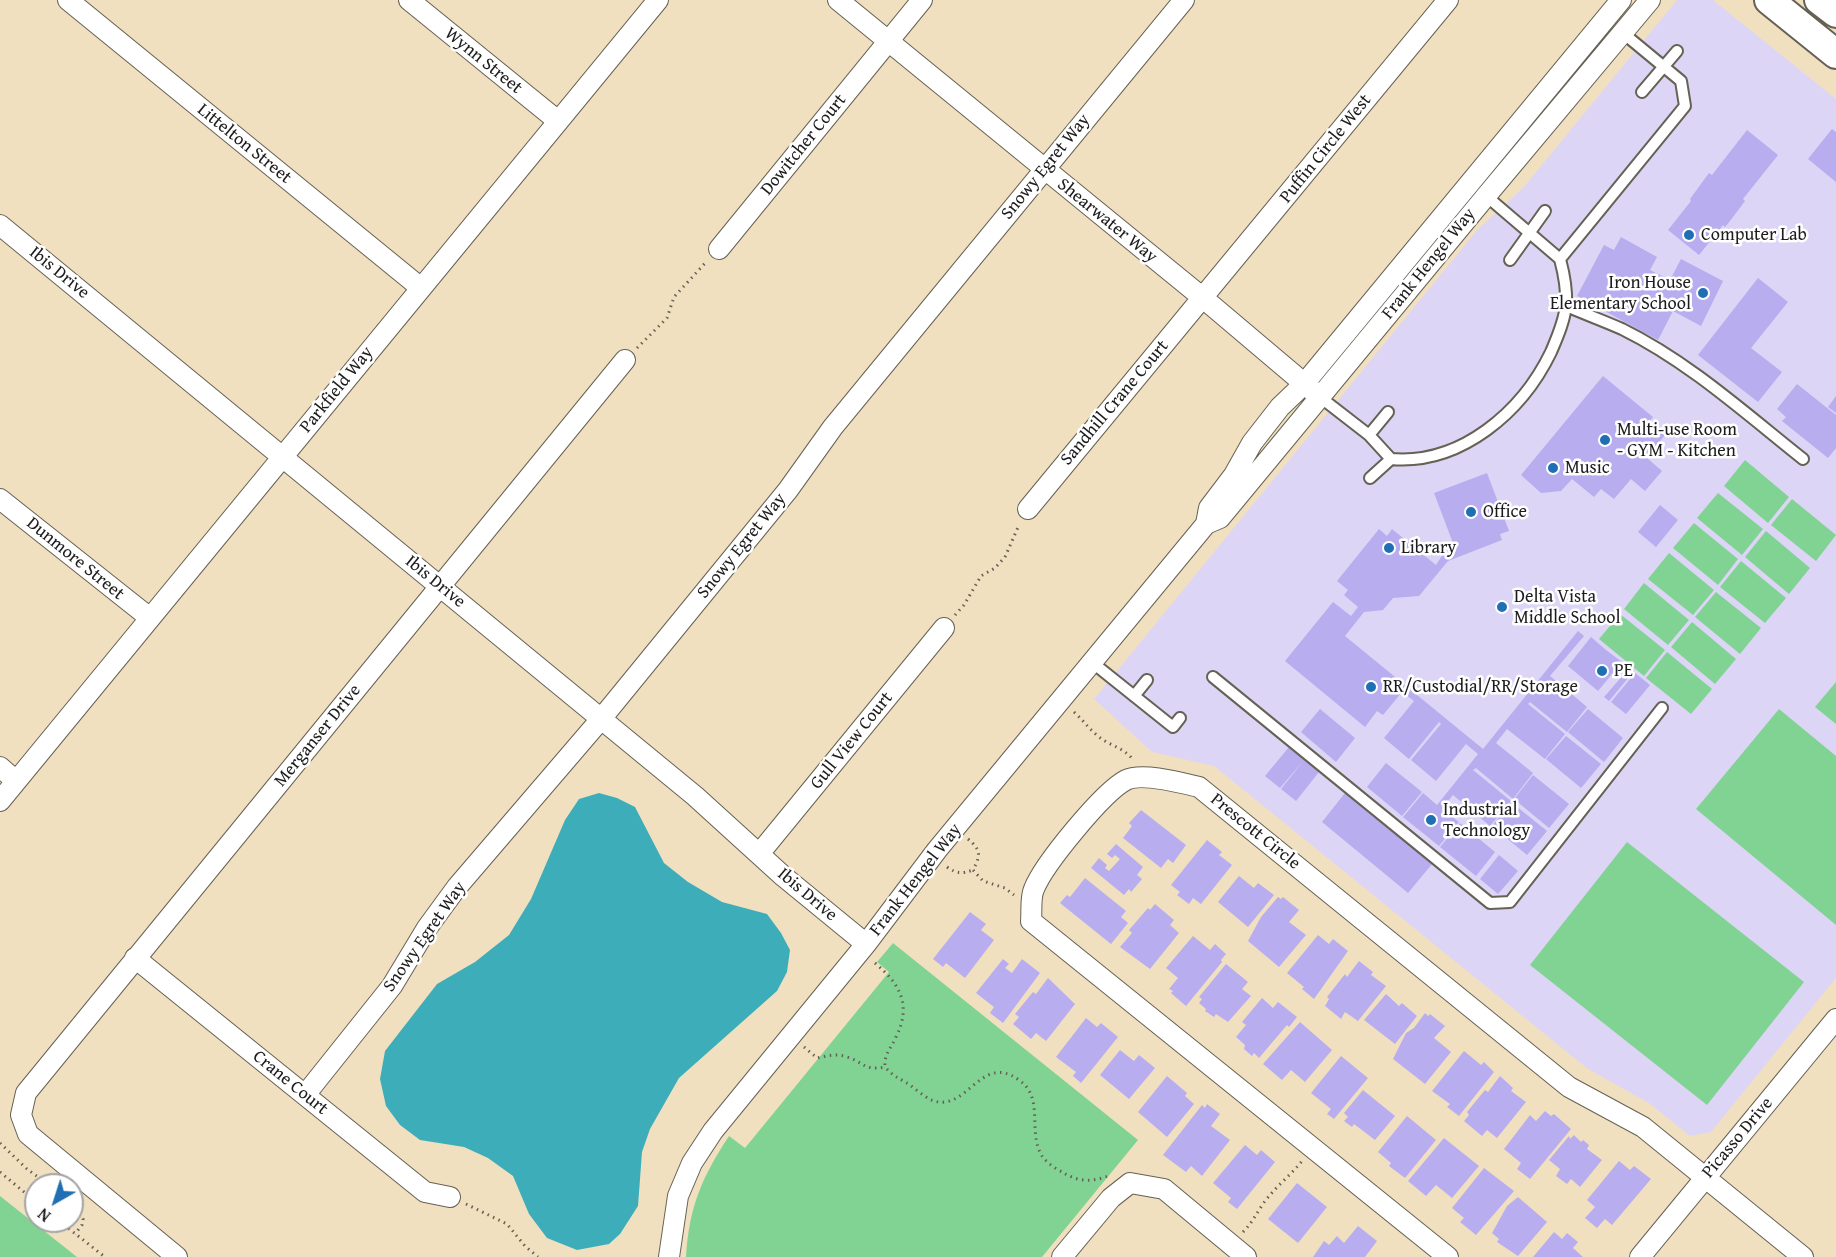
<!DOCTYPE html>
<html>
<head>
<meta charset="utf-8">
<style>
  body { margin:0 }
  #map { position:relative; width:1836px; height:1257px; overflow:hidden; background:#f0e0c0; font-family:"Gentium Book Plus",serif }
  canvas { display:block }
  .north { position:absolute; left:24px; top:1173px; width:60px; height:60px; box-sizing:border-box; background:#fff; border:2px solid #a4a4a4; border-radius:50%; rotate:219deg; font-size:16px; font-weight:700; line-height:24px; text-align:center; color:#1c1c1c }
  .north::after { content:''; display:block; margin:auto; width:21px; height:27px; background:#1f6fb2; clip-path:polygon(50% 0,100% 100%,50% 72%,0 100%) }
</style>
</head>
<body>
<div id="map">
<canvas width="1836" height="1257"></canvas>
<div class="north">N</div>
</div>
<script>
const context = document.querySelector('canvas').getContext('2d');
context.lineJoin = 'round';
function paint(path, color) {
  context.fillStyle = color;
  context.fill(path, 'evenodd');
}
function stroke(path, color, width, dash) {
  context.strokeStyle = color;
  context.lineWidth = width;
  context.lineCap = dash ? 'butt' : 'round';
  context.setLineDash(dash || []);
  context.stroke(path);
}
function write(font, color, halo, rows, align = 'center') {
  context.font = font + ' "Gentium Book Plus",serif';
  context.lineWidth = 5;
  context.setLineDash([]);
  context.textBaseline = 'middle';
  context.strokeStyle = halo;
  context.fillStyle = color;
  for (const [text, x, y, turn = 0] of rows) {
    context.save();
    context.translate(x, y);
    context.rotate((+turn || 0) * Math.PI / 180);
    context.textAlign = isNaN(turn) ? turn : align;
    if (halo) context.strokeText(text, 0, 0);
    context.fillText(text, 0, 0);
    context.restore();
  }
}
paint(new Path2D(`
  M1677 0H1713L1836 99V978L1711 1132 1690 1136 1649 1103 1588 1069 1214 766 1152 752 1094 699 1478 229 1523 188Z`), '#ddd5f6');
paint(new Path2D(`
  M1745 460 1789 497 1768 523 1724 486Z
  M1718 493 1763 529 1742 555 1697 518Z
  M1792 499 1836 535 1816 561 1771 525Z
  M1694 523 1738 559 1718 585 1673 548Z
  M1766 531 1810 568 1789 594 1745 557Z
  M1669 553 1714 590 1693 615 1648 579Z
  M1741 561 1786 598 1765 623 1720 587Z
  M1644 583 1689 620 1668 645 1624 609Z
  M1716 592 1761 628 1740 654 1695 617Z
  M1620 614 1665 650 1644 676 1599 639Z
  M1692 622 1736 659 1715 684 1671 647Z
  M1667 652 1712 689 1691 714 1646 678Z
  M1836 682V724L1815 707Z
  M1779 709 1836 756V925L1696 809Z
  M1627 842 1804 982 1707 1105 1530 965Z
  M893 943 1138 1140 1042 1257H686C689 1207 702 1177 729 1136L745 1148 889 972 877 962Z
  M0 1196 77 1257H0Z`), '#81d394');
paint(new Path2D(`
  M599 793 617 798 635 807 664 863 688 882 722 902 767 914 781 933 790 950 787 972 777 991 679 1078 650 1129 642 1152 638 1206 620 1234 609 1244 577 1250 547 1238 529 1214 513 1176 488 1158 464 1147 420 1140 400 1125 386 1106 380 1079 385 1051 437 984 475 962 509 935 531 899 565 820 579 799Z`), '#3daeb9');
paint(new Path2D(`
  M1832 129 1836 132V182L1808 159Z
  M1747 130 1778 155 1743 199 1745 201 1730 221 1725 227 1723 225 1699 255 1668 230 1691 201 1690 199 1709 173 1712 175Z
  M1621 237 1657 257 1650 270 1670 280 1681 259 1723 281 1701 326 1673 311 1658 340 1577 296 1604 245 1614 250Z
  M1758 278 1788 302 1751 348 1782 372 1758 402 1698 355Z
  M1603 376 1653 417 1649 422 1665 435 1647 458 1662 471 1645 491 1631 479 1614 499 1601 489 1594 497 1572 479 1561 491 1541 493 1521 475Z
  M1797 384 1836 415V448L1828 458 1782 421 1786 417 1777 409Z
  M1836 396V413L1828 407Z
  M1487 473 1509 531 1500 534 1502 540 1448 561 1419 596 1393 598 1383 610 1364 612 1345 636 1483 749 1578 631 1584 636 1550 676 1587 707 1567 732 1530 702 1528 704 1565 734 1545 759 1507 729 1496 743 1533 773 1513 799 1476 768 1473 770 1511 801 1490 826 1453 795 1442 809 1459 822 1439 846 1403 817 1423 793 1437 805 1478 754 1466 744 1436 781 1411 760 1441 724 1439 722 1409 759 1384 738 1414 701 1402 692 1383 715 1377 711 1365 727 1285 661 1333 602 1351 616 1358 607 1344 595 1348 590 1337 581 1379 529 1387 536 1392 529 1436 565 1443 554 1456 551 1434 493Z
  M1660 505 1678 520 1656 547 1638 532Z
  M1591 637 1606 650 1602 655 1606 650 1622 662 1598 691 1568 666Z
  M1625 673 1629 677 1609 701 1604 697Z
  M1635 673 1650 685 1626 714 1611 702Z
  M1320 709 1355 738 1336 762 1301 732Z
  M1588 709 1623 738 1604 762 1568 732Z
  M1566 736 1601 764 1581 788 1546 759Z
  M1289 747 1304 760 1280 788 1265 776Z
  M1304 760 1319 772 1296 801 1281 789Z
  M1386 763 1422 792 1402 816 1367 787Z
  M1533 775 1569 804 1549 828 1514 799Z
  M1345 793 1432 864 1408 893 1322 822Z
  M1511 802 1547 831 1527 855 1492 826Z
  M1141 810 1186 845 1173 863 1168 859 1161 868 1123 838 1132 826 1129 823Z
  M1460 823 1495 852 1476 876 1440 847Z
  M1207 840 1222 852 1219 855 1232 865 1201 904 1193 898 1189 904 1177 895 1180 892 1171 885Z
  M1116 844 1143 867 1137 875 1142 879 1131 892 1129 889 1124 895 1091 868 1099 858 1107 865 1105 868 1109 871 1120 859 1115 855 1112 858 1107 854Z
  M1499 855 1518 871 1498 894 1480 879Z
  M1239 876 1254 888 1258 883 1274 895 1248 927 1218 902Z
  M1085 878 1126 911 1121 917 1128 923 1111 944 1060 903 1067 895 1070 897Z
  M1278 897 1281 899 1283 897 1299 910 1289 922 1306 935 1279 967 1248 941 1261 917Z
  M1155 904 1174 920 1170 925 1179 933 1150 969 1120 947 1132 933 1129 930 1148 908 1150 910Z
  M970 912 986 924 981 930 994 940 965 978 946 963 943 967 933 959Z
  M1318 935 1329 944 1333 939 1348 951 1314 999 1302 989 1304 987 1287 973Z
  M1193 936 1210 950 1215 944 1226 954 1221 960 1222 962 1186 1006 1171 993 1173 991 1169 989 1178 978 1166 968Z
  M1003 959 1009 964 1005 968 1012 973 1022 959 1040 973 1003 1023 990 1013 994 1007 976 993Z
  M1359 961 1373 972 1371 975 1386 986 1358 1021 1345 1012 1341 1019 1325 1006 1329 999 1327 997 1345 974 1347 977Z
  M1226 964 1248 982 1242 989 1251 996 1228 1022 1216 1014 1214 1017 1205 1011 1206 1009 1199 1003 1202 999 1199 997Z
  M1048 978 1075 1004 1046 1041 1036 1033 1031 1039 1013 1024 1019 1017 1015 1014 1033 992 1036 994Z
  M1386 994 1399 1006 1402 1003 1417 1016 1395 1044 1364 1020Z
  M1262 998 1273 1008 1278 1002 1297 1017 1289 1027 1287 1025 1259 1058 1254 1053 1252 1056 1244 1049 1245 1045 1236 1037 1246 1025 1242 1022Z
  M1425 1013 1428 1016 1430 1014 1445 1026 1434 1038 1451 1052 1425 1084 1393 1059 1406 1033 1414 1028Z
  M1086 1018 1097 1027 1101 1023 1118 1037 1081 1083 1073 1076 1076 1072 1056 1057Z
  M1300 1022 1332 1050 1305 1082 1291 1070 1282 1080 1263 1064Z
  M1120 1050 1134 1061 1139 1055 1155 1068 1129 1099 1100 1075Z
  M1464 1051 1481 1065 1484 1062 1494 1072 1459 1116 1447 1107 1450 1104 1432 1091Z
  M1341 1056 1368 1078 1334 1119 1327 1114 1331 1109 1311 1093Z
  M1167 1076 1187 1093 1185 1096 1194 1104 1167 1137 1138 1112Z
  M1500 1076 1513 1088 1511 1091 1526 1102 1497 1138 1487 1130 1482 1136 1464 1121 1469 1115 1467 1112 1485 1090 1488 1092Z
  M1363 1090 1395 1116 1375 1140 1354 1124 1352 1127 1344 1121 1348 1117 1344 1113Z
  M1207 1104 1220 1114 1211 1126 1230 1140 1202 1176 1191 1166 1186 1172 1163 1155 1202 1105 1205 1108Z
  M1545 1111 1551 1116 1554 1114 1571 1129 1530 1179 1517 1169 1521 1163 1504 1149 1530 1115 1536 1121Z
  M1407 1116 1436 1140 1405 1178 1389 1166 1391 1163 1378 1152Z
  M1574 1135 1581 1142 1583 1140 1589 1145 1587 1149 1602 1160 1580 1187 1571 1179 1567 1184 1556 1176 1560 1169 1549 1160 1569 1136 1570 1139Z
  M1444 1138 1479 1166 1452 1198 1436 1185 1426 1196 1408 1181Z
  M1245 1145 1257 1155 1261 1150 1275 1162 1237 1209 1228 1202 1231 1198 1213 1183Z
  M1619 1161 1630 1170 1634 1166 1651 1179 1612 1225 1605 1219 1597 1228 1585 1218 1595 1207 1587 1200Z
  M1484 1168 1514 1191 1476 1235 1460 1222 1464 1218 1452 1208Z
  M1297 1183 1327 1207 1298 1243 1268 1219Z
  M1518 1197 1547 1222 1518 1256 1497 1242 1499 1239 1492 1233 1507 1206Z
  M1358 1226 1377 1241 1365 1257H1313L1324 1241 1329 1245 1337 1236 1344 1243Z
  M1554 1232 1562 1239 1567 1233 1578 1242 1573 1248 1583 1257H1533Z`), '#b8adef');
const lane = new Path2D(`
  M1642 92 1677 51
  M1484 194 1560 259
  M1510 260 1545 211
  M1566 306C1585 314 1604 321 1622 329 1689 362 1745 413 1803 459
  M1320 397 1369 435 1391 459C1461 465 1522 412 1551 352 1557 338 1565 320 1566 304 1567 288 1564 274 1560 259L1685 106 1681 81 1623 33
  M1369 435 1388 412
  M1370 478 1391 459
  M1093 663 1173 727 1180 718
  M1213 677 1490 903 1510 902 1662 708
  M1134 696 1147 680`);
const street = new Path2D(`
  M68 0 421 288
  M409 0 558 121
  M838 0 1203 298 1313 391
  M0 225 695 796 783 876 866 944
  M719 249 922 0
  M0 499 150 618
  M1028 509 1448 0
  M1206 524 1209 508 1234 475 1252 443 1280 407 1304 384 1621 0
  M0 767 16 781
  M0 801 658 0
  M759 854 944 628
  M135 958 425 1192 450 1197
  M305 1095 392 986 427 928 457 887 601 719 788 490 833 427 1184 0
  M177 1257 28 1134 21 1115 26 1093 625 360
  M669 1257 678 1196 692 1163 713 1131 866 944 937 850 1206 524 1220 518 1486 196 1650 0
  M1062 1257 1111 1198 1130 1183 1164 1189 1246 1257
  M1448 1257 1031 921C1032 911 1030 898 1034 889 1044 864 1103 792 1126 780 1142 772 1182 783 1199 787L1569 1087 1643 1127 1803 1257
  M1640 1257 1836 1019`);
const secondary = new Path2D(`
  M1769 0 1836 54
  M1819 0 1836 13`);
stroke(lane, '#666155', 14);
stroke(street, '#666155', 22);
stroke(secondary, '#666155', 32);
stroke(new Path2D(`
  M637 348 667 318 674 297 707 261
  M955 615 964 605 981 576 995 568 1005 557 1019 525
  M1074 712C1083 720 1089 729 1098 736 1109 746 1124 747 1133 760
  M968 839C981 850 981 855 973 870L983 881 1005 888 1014 895
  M947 867C957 874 962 874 973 870
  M875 963C900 984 912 1005 896 1037 891 1049 884 1053 885 1067 896 1079 898 1077 910 1085 916 1090 923 1095 929 1099 967 1117 979 1051 1019 1080 1045 1098 1027 1131 1042 1156 1047 1163 1056 1169 1064 1173 1078 1182 1093 1182 1108 1176
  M804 1047 817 1058C827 1056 837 1053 847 1057 864 1062 863 1071 885 1067
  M0 1143 27 1169 49 1185
  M0 1172 36 1202
  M72 1204 83 1219 82 1225 75 1234
  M466 1204 507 1224 525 1246 538 1257
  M59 1221 105 1257
  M1243 1232C1252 1223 1256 1214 1263 1204 1274 1188 1290 1176 1302 1161`), '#666155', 3, [1.5, 4.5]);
stroke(lane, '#fff', 10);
stroke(street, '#fff', 20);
stroke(secondary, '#fff', 28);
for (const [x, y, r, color] of [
  [1689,235,6,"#1f6fb2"],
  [1703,293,6,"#1f6fb2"],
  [1605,440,6,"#1f6fb2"],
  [1553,468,6,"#1f6fb2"],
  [1471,512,6,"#1f6fb2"],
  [1389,548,6,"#1f6fb2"],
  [1502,607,6,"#1f6fb2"],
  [1602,671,6,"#1f6fb2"],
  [1371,687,6,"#1f6fb2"],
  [1431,820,6,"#1f6fb2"]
]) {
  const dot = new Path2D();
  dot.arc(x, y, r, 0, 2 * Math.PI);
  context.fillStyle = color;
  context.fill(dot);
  stroke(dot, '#fff', 2);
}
write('18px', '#1c1c1c', '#fff', [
  ["Wynn Street",483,61,39],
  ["Littelton Street",244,144,39],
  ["Dowitcher Court",804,145,-51],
  ["Puffin Circle West",1326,149,-51],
  ["Snowy Egret Way",1046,167,-51],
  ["Shearwater Way",1107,221,39],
  ["Frank Hengel Way",1429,264,-51],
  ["Ibis Drive",59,273,39],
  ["Parkfield Way",337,390,-51],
  ["Sandhill Crane Court",1115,403,-50],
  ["Snowy Egret Way",742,546,-51],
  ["Dunmore Street",75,559,39],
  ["Ibis Drive",435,582,39],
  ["Merganser Drive",318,736,-51],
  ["Gull View Court",852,741,-51],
  ["Prescott Circle",1255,832,39],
  ["Frank Hengel Way",916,880,-52],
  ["Ibis Drive",807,895,40],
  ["Snowy Egret Way",425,937,-55],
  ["Crane Court",290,1083,39],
  ["Picasso Drive",1738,1138,-50]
]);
write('18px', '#1c1c1c', '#fff', [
  ["Computer Lab",1701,235],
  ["Iron House",1691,283,"right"],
  ["Elementary School",1691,304,"right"],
  ["Multi-use Room",1617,430],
  ["- GYM - Kitchen",1617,451],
  ["Music",1565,468],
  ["Office",1483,512],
  ["Library",1401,548],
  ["Delta Vista",1514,597],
  ["Middle School",1514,618],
  ["PE",1614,671],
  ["RR/Custodial/RR/Storage",1383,687],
  ["Industrial",1443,810],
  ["Technology",1443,831]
], 'left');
</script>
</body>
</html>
